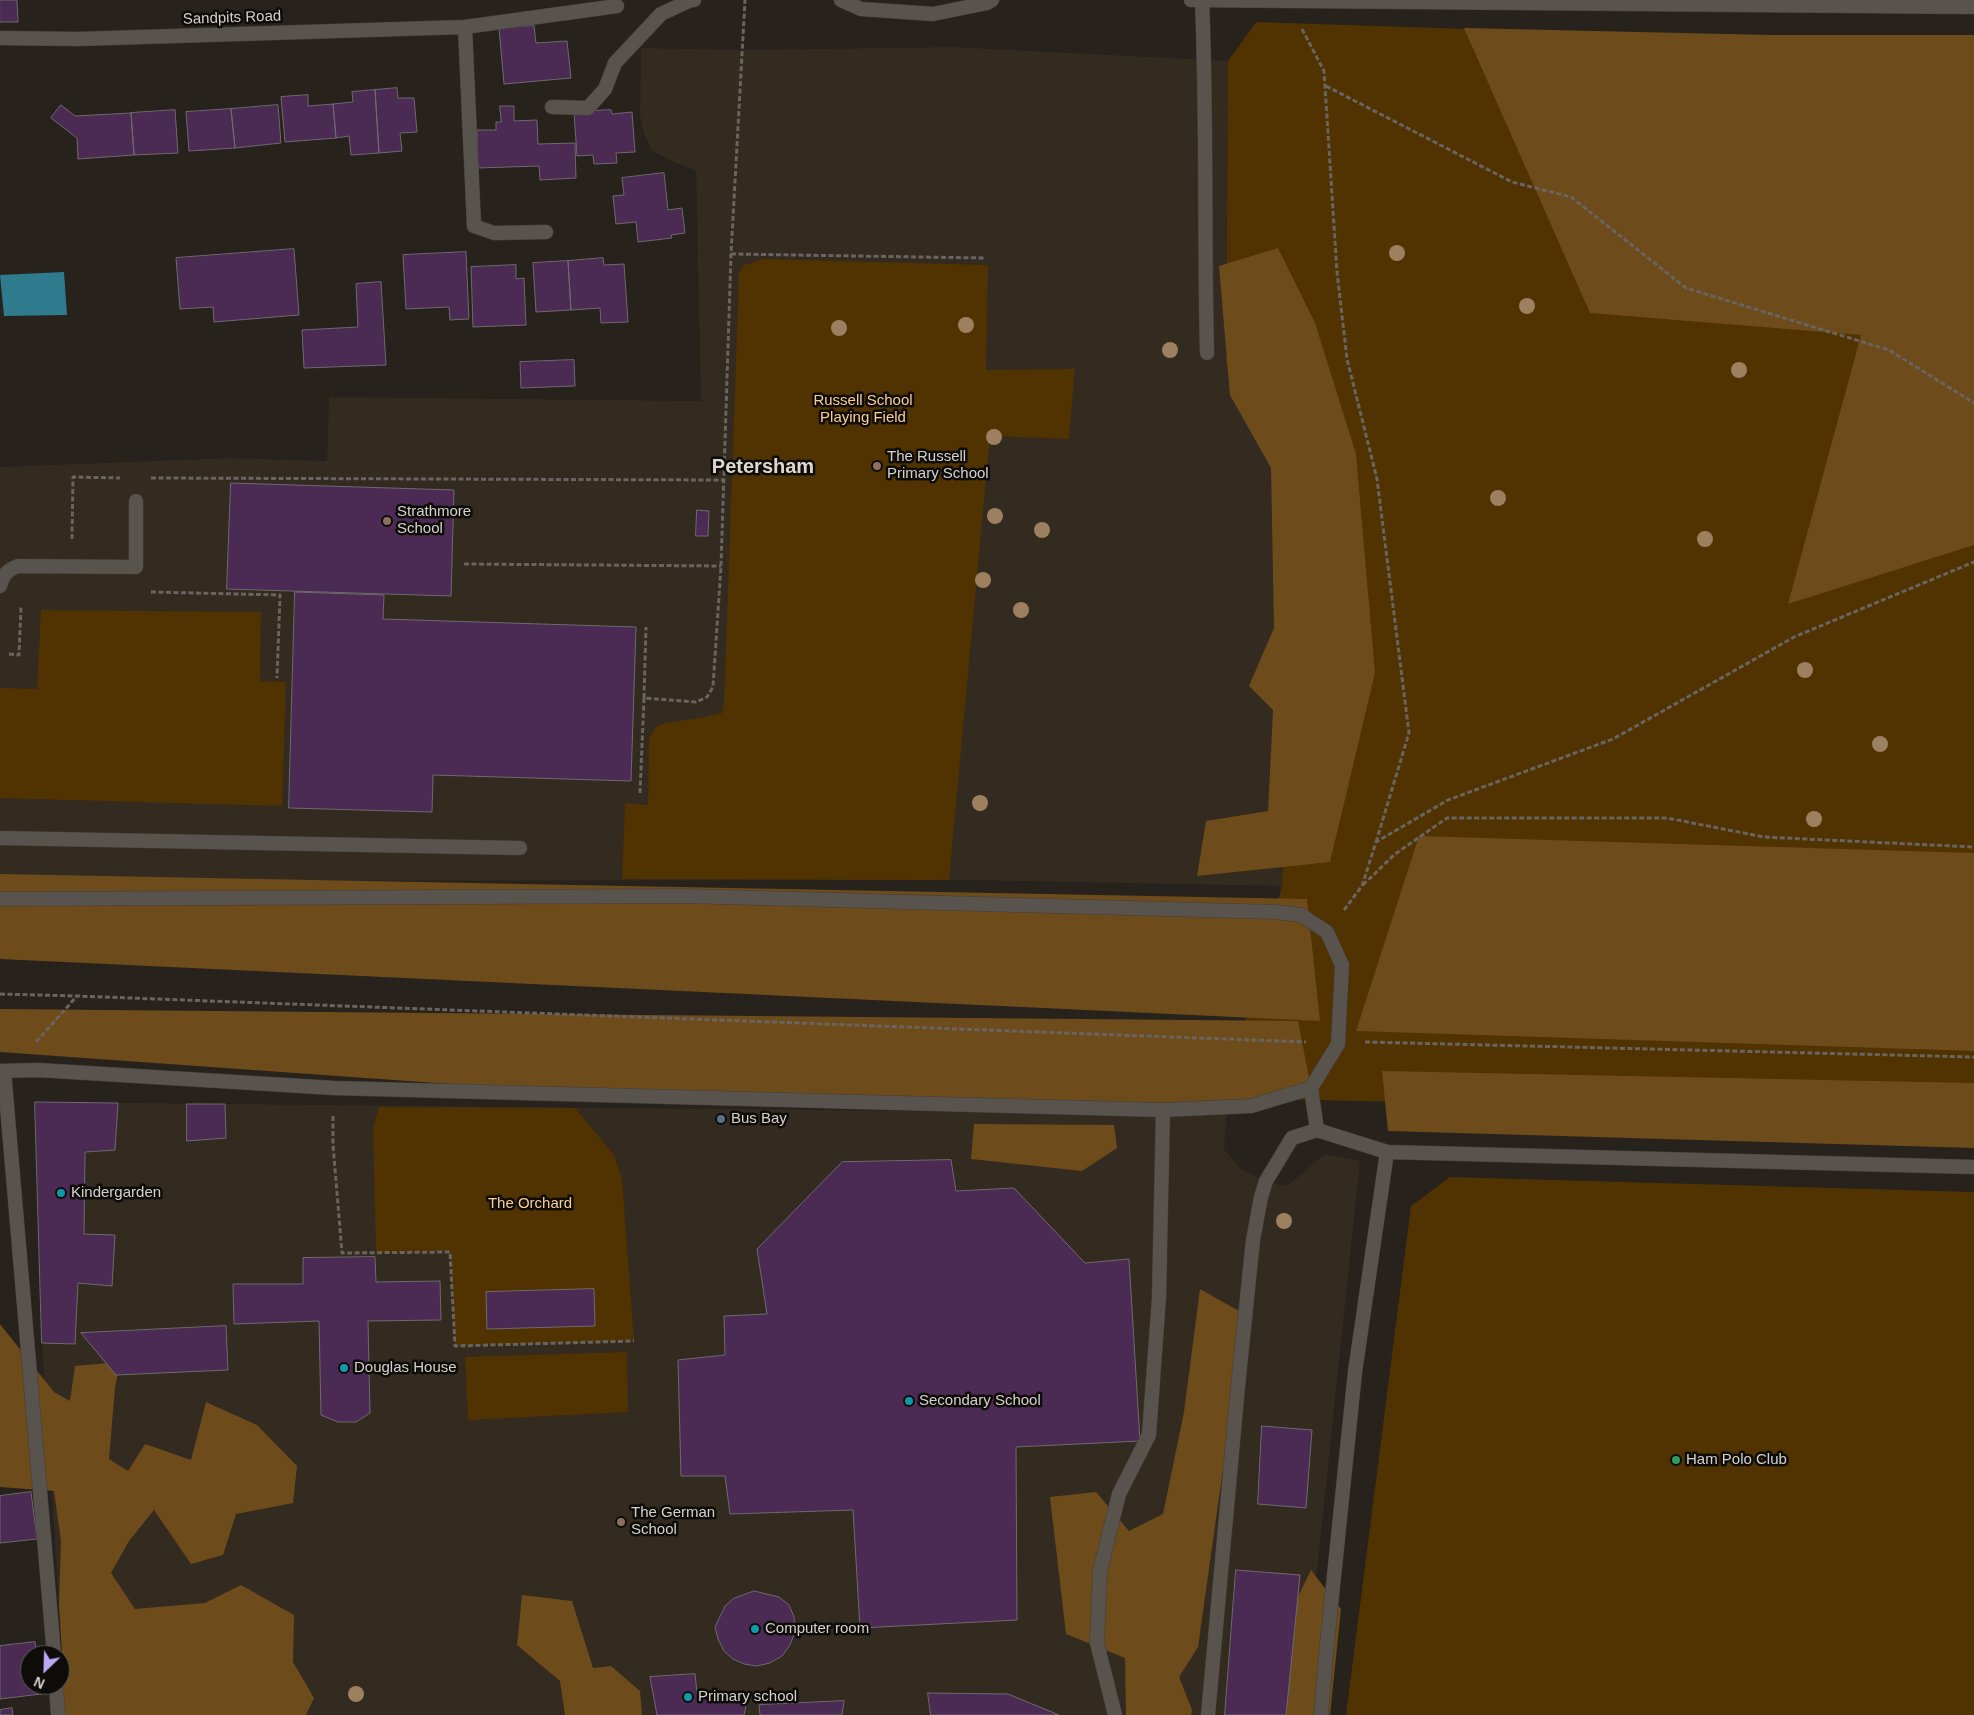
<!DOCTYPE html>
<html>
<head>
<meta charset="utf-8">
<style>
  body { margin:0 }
  #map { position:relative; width:1974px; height:1715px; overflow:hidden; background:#27221c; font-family:Arial,sans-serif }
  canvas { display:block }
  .north { position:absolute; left:20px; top:1645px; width:50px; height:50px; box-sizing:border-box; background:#0e0c09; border:1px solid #5d5b57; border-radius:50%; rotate:204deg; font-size:14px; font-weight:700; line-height:20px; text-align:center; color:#d4d1cd }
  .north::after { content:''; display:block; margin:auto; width:18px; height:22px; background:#bcaaf5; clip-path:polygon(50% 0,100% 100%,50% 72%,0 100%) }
</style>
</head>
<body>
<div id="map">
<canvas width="1974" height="1715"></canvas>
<div class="north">N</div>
</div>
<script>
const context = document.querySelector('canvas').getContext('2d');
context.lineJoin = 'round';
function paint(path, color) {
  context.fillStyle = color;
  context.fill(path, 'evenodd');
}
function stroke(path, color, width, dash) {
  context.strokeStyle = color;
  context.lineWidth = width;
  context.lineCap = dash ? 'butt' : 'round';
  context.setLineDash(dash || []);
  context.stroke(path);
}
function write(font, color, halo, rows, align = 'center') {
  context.font = font + ' Arial,sans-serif';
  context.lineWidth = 5;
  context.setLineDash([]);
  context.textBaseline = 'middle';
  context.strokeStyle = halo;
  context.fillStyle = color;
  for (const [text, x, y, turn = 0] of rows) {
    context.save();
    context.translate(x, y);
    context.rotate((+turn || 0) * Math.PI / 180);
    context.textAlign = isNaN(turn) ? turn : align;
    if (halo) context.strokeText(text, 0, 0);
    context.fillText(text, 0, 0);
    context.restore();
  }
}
paint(new Path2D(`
  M954 47 1228 61 1226 365 1304 463 1282 886 963 880 0 881V467L231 458 327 461 329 397 701 401 696 170 676 163 652 151 644 134 640 116 641 48 743 50Z
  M35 1102 1227 1114 1224 1149 1242 1170 1266 1181 1287 1186 1325 1154 1360 1161 1302 1715H66L42 1343Z`), '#332a20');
paint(new Path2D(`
  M1256 22 1651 35H1974V1115L1225 1098 1282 886 1304 463 1226 365 1228 61Z
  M763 259 988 265 986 370 1075 369 1069 439 990 436 949 880 622 879 625 803 648 805 649 738 656 727 665 723 705 717 722 713 724 704 739 273 744 265Z
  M41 610 261 612 260 681 286 682 282 806 0 798V688L37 689Z
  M379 1107 575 1108 614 1155 622 1179 634 1341 455 1346 450 1252 376 1253 373 1127Z
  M1450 1177 1974 1192V1715H1346L1411 1206Z
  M627 1352 628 1412 468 1420 465 1357Z`), '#513201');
paint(new Path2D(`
  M1464 28 1770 35H1974V545L1788 604 1861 335 1590 313Z
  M1278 248 1315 323 1356 454 1375 673 1330 862 1197 876 1206 821 1268 811 1273 710 1249 686 1274 628 1271 468 1230 395 1219 266Z
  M1419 836 1974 853V1051L1356 1031Z
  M0 874 1307 899 1320 1021 0 959Z
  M0 1009 1298 1021 1311 1088 1251 1106 619 1096 0 1052Z
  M1382 1071 1974 1083V1148L1388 1131Z
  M974 1124 1114 1125 1117 1148 1082 1171 971 1159Z
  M1200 1289 1239 1311 1224 1462 1198 1647 1179 1677 1192 1710 1191 1715H1126L1125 1658 1066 1634 1050 1497 1096 1492 1129 1531 1163 1514 1184 1412Z
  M0 1324 54 1392 70 1401 75 1366 120 1362 115 1388 109 1459 128 1471 145 1444 191 1460 206 1402 257 1425 297 1466 293 1503 236 1514 223 1555 191 1564 154 1510 129 1541 111 1573 135 1609 205 1603 241 1585 294 1615 293 1662 314 1698 306 1715H63V1670L59 1605 61 1541 54 1491 0 1487Z
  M1311 1570 1341 1609 1330 1715H1279L1289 1615Z
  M522 1595 572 1601 593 1668 611 1666 640 1691 642 1715H565L560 1681 517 1645Z`), '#6e4b1b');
paint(new Path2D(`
  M64 272 67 315 4 316 0 275Z`), '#2f7b8e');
const building = new Path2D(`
  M0 0H17L18 22H0Z
  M534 26 536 43 567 41 571 78 504 84 499 28Z
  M397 88 398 98H414L417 132 400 133 402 151 379 153 375 90Z
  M375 90 379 153 351 155 349 136 336 138 333 104 353 102 352 92Z
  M308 95V106L333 104 336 138 285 142 281 97Z
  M61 105 75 116 131 113 134 155 78 159 77 138 51 118Z
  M278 105 281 143 235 148 231 109Z
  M500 106H514V121L537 120 538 144 575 143 576 178 540 180 539 166 478 168 477 130H496V122H501Z
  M231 109 235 148 189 151 186 112Z
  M175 110 178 153 134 155 131 113Z
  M611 110 612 114 632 112 635 152 616 153 617 163 594 164 593 155 577 156 574 112Z
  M664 173 668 210 682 208 685 233 671 235 672 238 638 242 636 222 616 224 613 196 624 195 622 178Z
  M294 249 299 315 214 322 213 307 180 309 176 258Z
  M466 252 469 319 450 320 449 307 406 309 403 255Z
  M603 258 604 265 624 264 628 322 601 323 600 308 571 310 568 261Z
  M568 261 571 310 536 312 533 263Z
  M516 265V279L524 278 526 325 473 327 471 267Z
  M381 282 386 365 304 368 302 330 358 327 356 284Z
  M574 360 575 386 521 388 520 362Z
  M231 483 454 490 451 596 227 589Z
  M697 510 709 511 708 536H696Z
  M295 592 384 595 383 619 636 627 631 781 433 775 432 812 289 808Z
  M35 1102 118 1103 115 1150 85 1152 84 1234 115 1235 112 1286 78 1283 75 1344 42 1343Z
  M187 1104H225L226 1138 187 1141Z
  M951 1160 956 1191 1014 1188 1085 1263 1129 1259 1140 1441 1016 1447 1017 1620 860 1628 853 1510 730 1514 725 1476H681L678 1360 725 1355 724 1316 767 1314 757 1249 842 1162Z
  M375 1257 376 1282 440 1281 441 1320 368 1321 370 1413 356 1422H338L321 1415 319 1321 234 1324 233 1284H303V1258Z
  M594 1289 595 1326 487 1329 486 1292Z
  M226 1326 228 1370 116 1375 81 1333Z
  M1262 1426 1312 1430 1306 1508 1258 1504Z
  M31 1492 37 1539 0 1543V1496Z
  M1236 1570 1300 1575 1286 1715H1225Z
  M754 1591 779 1597 789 1605 794 1617 795 1632 790 1645 782 1656 770 1663 757 1666 744 1664 733 1659 724 1651 718 1639 715 1627 725 1606 733 1599Z
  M35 1642 37 1655H30V1685H40L41 1694 0 1699V1646Z
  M695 1674 697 1693 747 1701 744 1715H657L650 1677Z
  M928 1693 1008 1694 1059 1715H931Z
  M844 1701 842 1715H760L759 1705Z
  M12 1708 13 1715H0V1710Z`);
paint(building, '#4b2b53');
stroke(building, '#6f6970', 1);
const service = new Path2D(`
  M1202 0C1207 118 1204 235 1207 353
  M0 586C3 575 7 570 18 566L136 567V501
  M0 838 520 848
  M0 899 684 896 1276 912 1301 915 1327 932 1342 965 1338 1044 1311 1088 1251 1106 1163 1110 334 1088 38 1070 0 1071
  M1311 1088 1317 1130 1387 1152 1355 1372 1327 1644 1321 1715
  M1387 1152 1974 1167
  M1115 1715 1097 1643 1100 1571 1119 1494 1149 1435 1159 1297 1163 1110
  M1208 1715 1238 1386 1253 1240 1261 1197 1266 1181 1292 1138 1317 1130`);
const minor = new Path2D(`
  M841 0 861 9 933 14 987 3 992 0
  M1191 0 1974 7
  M465 27 474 226 494 233 546 232
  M0 38 78 39 465 27 617 6
  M552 107 588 108 605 89 615 63 661 14 689 1 694 0
  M4 1071 54 1655
  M56 1685 58 1715`);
stroke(service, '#433e3a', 15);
stroke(minor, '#433e3a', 15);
stroke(new Path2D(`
  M1302 29 1324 71 1337 272 1347 359 1377 479 1409 733 1376 842
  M1326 86 1512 182 1571 197 1686 288 1889 350 1974 403
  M731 254 984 258
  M151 478 723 480
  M72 539 73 477 120 478
  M464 564 721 566
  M151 592 280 595 277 678
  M9 654 19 655 21 606
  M644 698 646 627
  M640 793 644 698 696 702 707 697 713 687 721 566 731 254 745 0
  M1363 885 1395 854 1447 818H1667L1764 837 1974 847
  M1344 910 1362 886 1376 842 1448 800 1613 739 1794 637 1974 562
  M0 994 77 996 1306 1042
  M36 1042 77 996
  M1365 1042 1974 1057
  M333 1116V1145L342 1253 450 1252 455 1346 634 1341`), '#69645f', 3, [5, 2.5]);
stroke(service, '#58534c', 14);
stroke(minor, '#58534c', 14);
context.fillStyle = '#9c8060';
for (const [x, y] of [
  [1397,253],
  [1527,306],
  [966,325],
  [839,328],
  [1170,350],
  [1739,370],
  [994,437],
  [1498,498],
  [995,516],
  [1042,530],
  [1705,539],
  [983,580],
  [1021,610],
  [1805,670],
  [1880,744],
  [980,803],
  [1814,819],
  [1284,1221],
  [356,1694]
]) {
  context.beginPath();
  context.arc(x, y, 8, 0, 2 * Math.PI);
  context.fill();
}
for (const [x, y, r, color] of [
  [877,466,5,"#8d6e63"],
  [387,521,5,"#8d6e63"],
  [721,1119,5,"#5c6f8a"],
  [61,1193,5,"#0f9aa8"],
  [344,1368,5,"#0f9aa8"],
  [909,1401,5,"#0f9aa8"],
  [1676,1460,5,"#2e9e5b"],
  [621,1522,5,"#8d6e63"],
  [755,1629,5,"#0f9aa8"],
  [688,1697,5,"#0f9aa8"]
]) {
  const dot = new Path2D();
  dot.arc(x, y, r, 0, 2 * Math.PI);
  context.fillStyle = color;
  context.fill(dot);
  stroke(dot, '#0e0c09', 2);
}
write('15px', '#d4d1cd', '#0e0c09', [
  ["Sandpits Road",232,18,-2]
]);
write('15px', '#fbcd97', '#0e0c09', [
  ["Russell School",863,401],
  ["Playing Field",863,418],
  ["The Orchard",530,1204]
]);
write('15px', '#d4d1cd', '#0e0c09', [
  ["The Russell",887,457],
  ["Primary School",887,474],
  ["Strathmore",397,512],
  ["School",397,529],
  ["Bus Bay",731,1119],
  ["Kindergarden",71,1193],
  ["Douglas House",354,1368],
  ["Secondary School",919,1401],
  ["Ham Polo Club",1686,1460],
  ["The German",631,1513],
  ["School",631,1530],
  ["Computer room",765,1629],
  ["Primary school",698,1697]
], 'left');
write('bold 20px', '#ded7cf', '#0e0c09', [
  ["Petersham",763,467]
]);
</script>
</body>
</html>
